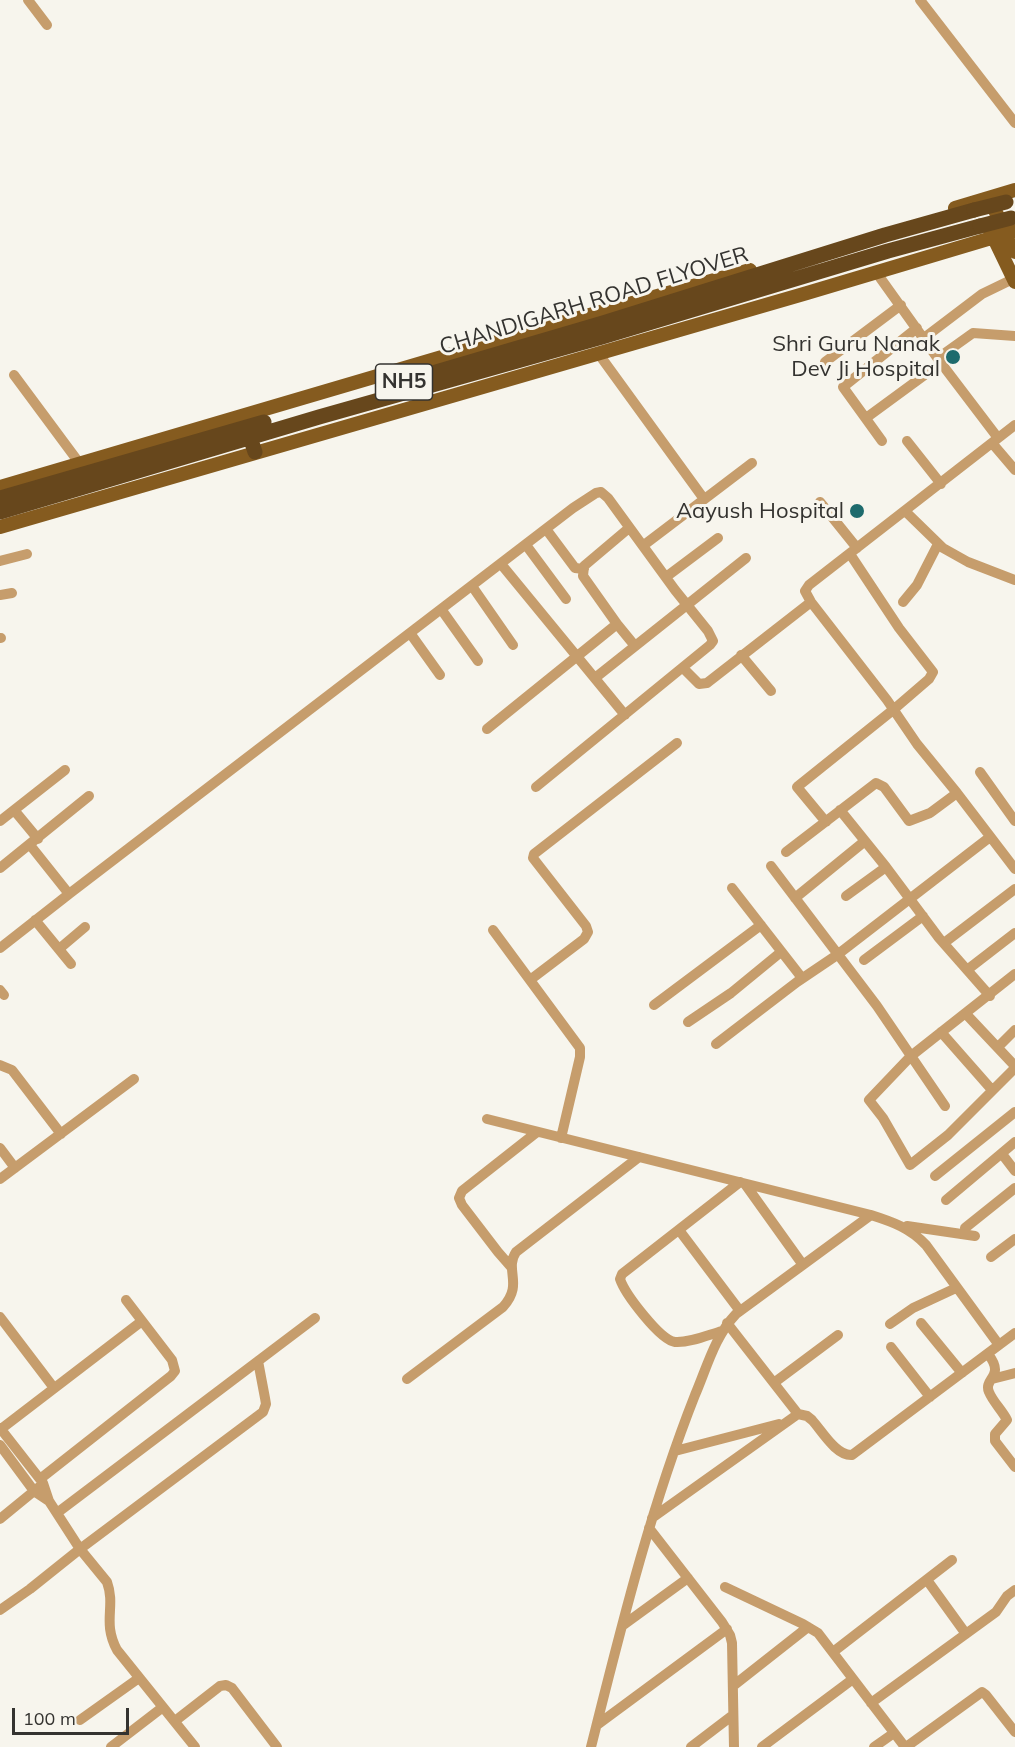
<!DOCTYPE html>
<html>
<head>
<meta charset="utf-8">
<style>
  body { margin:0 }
  #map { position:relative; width:1015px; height:1747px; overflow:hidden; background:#f7f5ed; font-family:Mulish,sans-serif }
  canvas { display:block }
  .scale { position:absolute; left:12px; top:1708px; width:117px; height:27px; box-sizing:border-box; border:3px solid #343330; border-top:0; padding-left:8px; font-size:18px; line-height:21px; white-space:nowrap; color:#343330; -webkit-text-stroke:4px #f7f5ed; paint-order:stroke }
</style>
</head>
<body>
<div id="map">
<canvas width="1015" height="1747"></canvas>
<div class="scale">100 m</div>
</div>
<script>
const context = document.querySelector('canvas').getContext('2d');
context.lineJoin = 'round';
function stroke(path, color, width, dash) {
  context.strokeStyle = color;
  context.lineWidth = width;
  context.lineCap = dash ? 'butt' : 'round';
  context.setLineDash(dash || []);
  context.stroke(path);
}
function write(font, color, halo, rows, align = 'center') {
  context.font = font + ' Mulish,sans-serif';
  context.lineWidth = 6;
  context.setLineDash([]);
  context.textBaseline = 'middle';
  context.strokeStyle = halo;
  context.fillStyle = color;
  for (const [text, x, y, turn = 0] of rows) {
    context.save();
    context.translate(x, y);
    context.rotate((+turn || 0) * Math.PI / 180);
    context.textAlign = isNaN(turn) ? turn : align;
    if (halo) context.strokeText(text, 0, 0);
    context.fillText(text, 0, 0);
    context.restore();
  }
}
stroke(new Path2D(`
  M28 0 47 25
  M920 0 1015 123
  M876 272 941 363 998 438
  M924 338 982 294 1013 279
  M598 353 704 499
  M938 358 973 333 1015 336
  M825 362 901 305
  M14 375 80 464
  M866 418 941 363
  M1015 425 809 585 805 591 811 602 887 700 917 744 957 793 1015 869
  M882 441 843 387 917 328
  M907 441 941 484
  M992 443 1015 470
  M820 502 857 548
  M905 511 943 548 968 562 1015 580
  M629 528 584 566 583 576 617 624 635 646
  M546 529 575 568 584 569
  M526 545 566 599
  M644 545 752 463
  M0 561 27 554
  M501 564 625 715
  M666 577 718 538
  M472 586 513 645
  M0 595 12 593
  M903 602 917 585 938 544
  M441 609 478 661
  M410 633 440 675
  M0 638H1
  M741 655 771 691
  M683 668 699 684 707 683 811 602
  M595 678 746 558
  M487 729 617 624
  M980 772 1015 821
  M14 810 38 839
  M840 810 886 867 939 938 990 996
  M0 821 65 770
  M826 822 797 787 893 710 929 679 933 672 899 628 850 554
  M786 852 876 783 884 787 909 821 930 813 957 793
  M771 866 877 1006 945 1106
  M0 868 89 796
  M732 888 802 978
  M69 894 573 508 596 493 601 492 608 498 675 590 708 631 713 641 710 645 536 787
  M846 896 886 867
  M795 898 865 841
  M35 920 71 964
  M493 930 580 1048V1057L561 1138
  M944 943 1015 889
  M0 948 69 894 30 845
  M59 949 85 927
  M864 960 923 916
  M967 970 1015 933
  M1015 974 911 1056 869 1100 883 1118 910 1165 948 1135 1015 1068
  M530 980 584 939 588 932 586 926 533 858 534 854 677 743
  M0 990 4 995
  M654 1005 761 925
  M966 1014 1015 1066
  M688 1022 731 993 781 952
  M941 1032 992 1090
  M716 1044 797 982 837 955 990 837
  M998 1047 1015 1030
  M0 1065 12 1070 61 1134
  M487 1119 871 1215C893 1222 910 1228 926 1245L999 1345
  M0 1148 15 1168
  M1002 1154 1015 1171
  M935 1176 1015 1112
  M0 1179 134 1079
  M745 1184 803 1265
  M946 1200 1015 1142
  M907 1226 975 1236
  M965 1228 1015 1188
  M679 1230 740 1311
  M991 1257 1015 1239
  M512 1268 498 1252 462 1205 459 1198 462 1191 537 1132
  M0 1317 54 1388
  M727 1323 798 1414
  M921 1323 962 1373
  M890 1324 913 1308 956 1288
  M722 1331C708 1335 690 1343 675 1342 660 1340 625 1294 620 1279L622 1274 740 1182
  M891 1347 930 1397
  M988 1354C1006 1377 983 1378 989 1392 993 1402 1002 1410 1007 1420L995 1434V1441L1015 1467
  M407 1379 503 1307C524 1284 504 1270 516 1252L639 1157
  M992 1379 1015 1373
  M775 1382 838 1335
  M0 1428 43 1483 49 1501 80 1549 30 1589 0 1610
  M1 1429 142 1321
  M0 1445 34 1491 49 1501
  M675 1451 779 1424
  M40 1479 171 1376 175 1371 172 1360 126 1300
  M57 1513 315 1318
  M652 1518 798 1414 807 1416 812 1420C822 1431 836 1456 852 1455L1015 1333
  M0 1519 39 1487
  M649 1528 722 1622 730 1635 732 1643 734 1747
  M927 1580 966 1634
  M725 1587 803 1624 818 1633 905 1747
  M622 1626 688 1578
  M833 1652 952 1560
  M733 1686 808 1627
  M871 1703 996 1612 1007 1596 1015 1590
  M80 1720 139 1678
  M175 1721 220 1686 226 1685 232 1688 277 1747
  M597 1725 727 1629
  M111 1747 163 1707
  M195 1747 117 1650C102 1622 116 1607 107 1582L80 1549 263 1412 266 1404 265 1398 258 1361
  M591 1747C621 1628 650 1509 695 1395 707 1367 715 1336 736 1314L871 1215
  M691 1747 733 1715
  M762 1747 853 1679
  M874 1747 894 1733
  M906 1747 982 1692 986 1695 1015 1732`), '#c69d6c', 10);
stroke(new Path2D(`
  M989 198 1015 252
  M955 208 1015 190
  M990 230 1015 282
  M0 487 486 344 750 270
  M0 527 807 293 1015 231`), '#855b1f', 14);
stroke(new Path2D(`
  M402 382 603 323 885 235 974 210
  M250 437 255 452
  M0 498 264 422
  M0 512 319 417 602 337 888 251 980 226`), '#67471c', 15);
stroke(new Path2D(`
  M974 210 1006 202
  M980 226 1011 218`), '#67471c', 15);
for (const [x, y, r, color] of [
  [953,357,8,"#1e6b6d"],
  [857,511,8,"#1e6b6d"]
]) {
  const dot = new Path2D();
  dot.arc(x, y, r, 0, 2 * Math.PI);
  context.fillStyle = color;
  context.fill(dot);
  stroke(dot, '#f7f5ed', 2);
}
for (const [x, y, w] of [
  [404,382,57]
]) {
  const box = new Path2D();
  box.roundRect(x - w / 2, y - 18, w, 36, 4.5);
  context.fillStyle = '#f7f5ed';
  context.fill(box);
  stroke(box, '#343330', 1.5);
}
write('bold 21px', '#343330', null, [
  ["NH5",404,382]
]);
write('22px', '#343330', '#f7f5ed', [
  ["CHANDIGARH ROAD FLYOVER",594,301,-17]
]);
write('22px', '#343330', '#f7f5ed', [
  ["Shri Guru Nanak",940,344],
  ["Dev Ji Hospital",940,369],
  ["Aayush Hospital",844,511]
], 'right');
</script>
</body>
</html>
